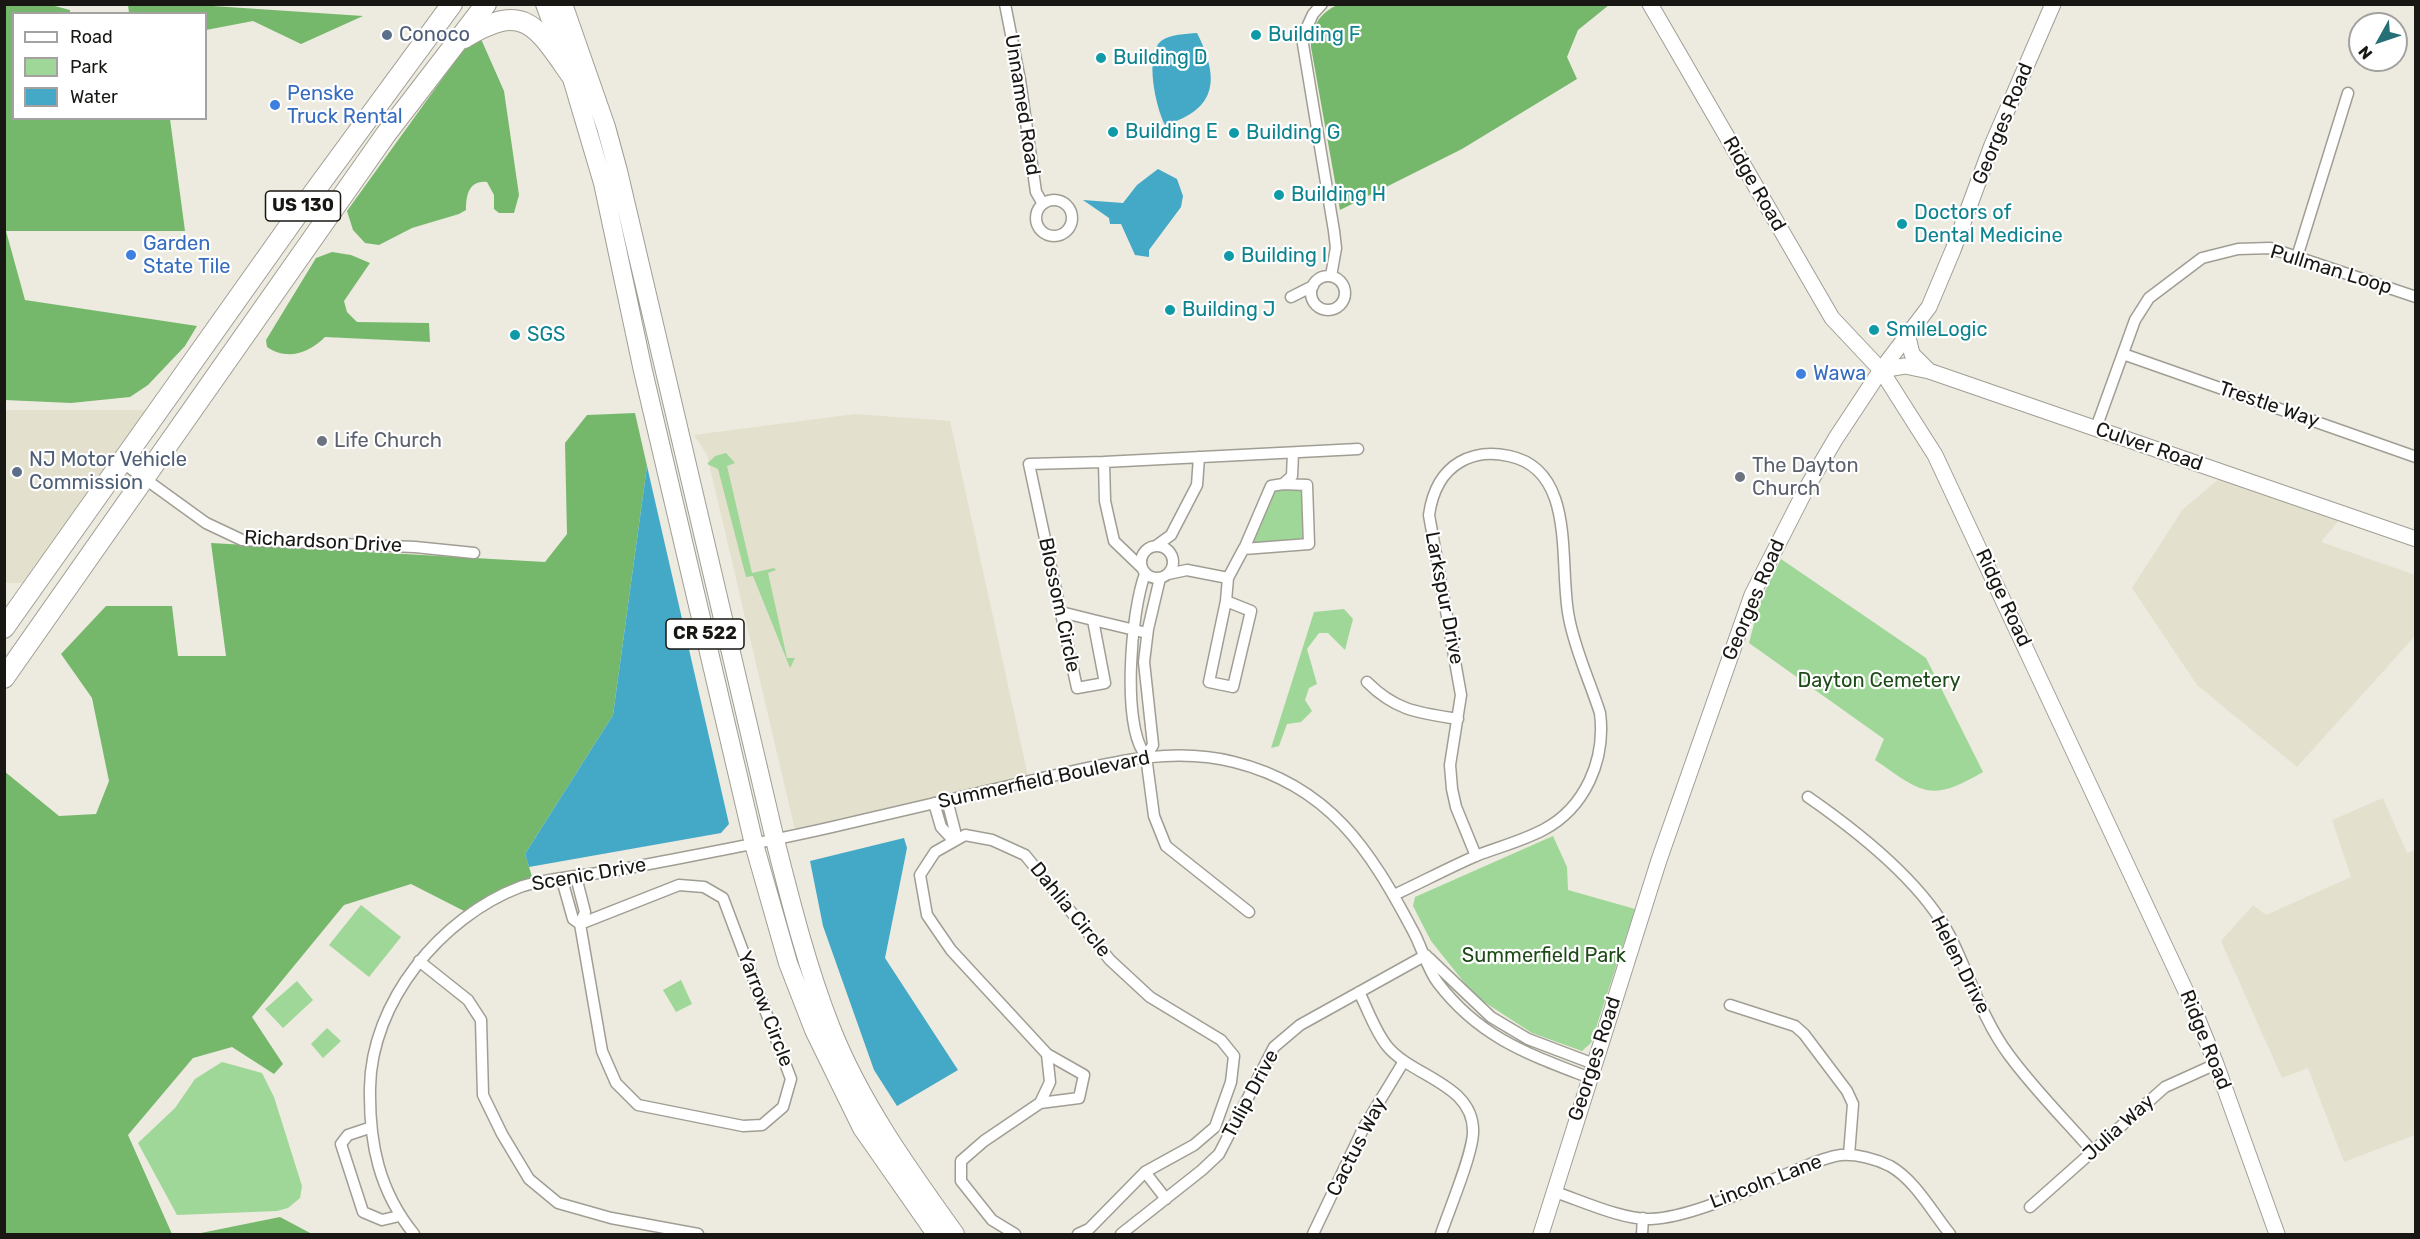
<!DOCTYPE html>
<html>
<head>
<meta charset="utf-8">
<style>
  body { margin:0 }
  #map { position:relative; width:2420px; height:1239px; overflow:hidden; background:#edeadf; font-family:Rubik,sans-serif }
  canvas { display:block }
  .frame { position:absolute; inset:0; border:6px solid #181713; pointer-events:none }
  .legend { position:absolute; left:12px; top:12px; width:195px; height:108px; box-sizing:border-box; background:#fff; border:2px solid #a3a2a1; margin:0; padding:8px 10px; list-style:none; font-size:18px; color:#181713 }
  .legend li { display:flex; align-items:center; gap:12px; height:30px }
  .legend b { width:30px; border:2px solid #a3a2a1 }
  .north { position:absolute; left:2348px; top:12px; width:60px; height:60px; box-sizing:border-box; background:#fff; border:2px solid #a3a2a1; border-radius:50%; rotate:230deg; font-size:16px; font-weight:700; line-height:24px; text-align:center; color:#181713 }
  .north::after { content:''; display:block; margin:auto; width:21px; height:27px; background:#257077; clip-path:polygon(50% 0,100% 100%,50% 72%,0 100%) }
</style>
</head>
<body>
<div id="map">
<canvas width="2420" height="1239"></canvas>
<div class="frame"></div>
<ul class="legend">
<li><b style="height:8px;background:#fff"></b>Road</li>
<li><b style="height:16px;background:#9ed797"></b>Park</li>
<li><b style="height:16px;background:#43a9c7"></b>Water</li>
</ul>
<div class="north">N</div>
</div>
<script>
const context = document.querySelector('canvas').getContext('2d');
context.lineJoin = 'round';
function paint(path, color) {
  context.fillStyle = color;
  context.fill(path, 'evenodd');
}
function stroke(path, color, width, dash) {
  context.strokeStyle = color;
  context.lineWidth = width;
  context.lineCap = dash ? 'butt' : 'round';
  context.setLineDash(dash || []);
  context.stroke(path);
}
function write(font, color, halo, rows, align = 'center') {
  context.font = font + ' Rubik,sans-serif';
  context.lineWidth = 4.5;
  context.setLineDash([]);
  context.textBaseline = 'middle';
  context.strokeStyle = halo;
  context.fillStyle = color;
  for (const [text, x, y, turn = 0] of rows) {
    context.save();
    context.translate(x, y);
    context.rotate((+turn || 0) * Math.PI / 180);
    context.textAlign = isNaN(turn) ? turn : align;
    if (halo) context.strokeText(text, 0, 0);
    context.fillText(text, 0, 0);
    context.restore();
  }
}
paint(new Path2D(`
  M5 410H152L23 583H5Z
  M855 414 950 421 1028 776 796 834 707 455 694 435Z
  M2226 473 2344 514 2321 542 2415 575V636L2297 767 2197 685 2132 588 2183 509Z
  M2383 798 2407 853 2415 850V1135L2344 1162 2308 1068 2282 1078 2221 941 2253 905 2266 915 2351 877 2332 820Z`), '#e4e0ce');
paint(new Path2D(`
  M726 453 735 463 727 466 752 573 774 568 776 570 768 573 787 658H795L790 668 753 576 746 577 718 469 707 464 715 456Z
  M1273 489 1302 490 1303 541 1253 543Z
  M1781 559 1926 658 1983 772C1930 803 1923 793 1875 760L1884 739 1749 643 1760 601Z
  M1344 609 1353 619 1345 650 1328 633H1319L1307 649 1317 684 1309 688 1305 700 1312 711 1301 722 1287 724 1279 746 1271 748 1314 612Z
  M1553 836 1567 867 1568 890 1635 909 1591 1043 1582 1051 1532 1033 1475 996 1431 941 1413 906 1415 897Z
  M361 905 401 937 369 977 329 945Z
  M681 980 692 1004 676 1012 663 990Z
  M297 981 313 1000 283 1028 265 1009Z
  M327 1028 341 1041 323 1058 311 1044Z
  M222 1062 262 1073 274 1097 302 1186 300 1198 288 1208 277 1211 177 1215 138 1143 175 1108 195 1079Z`), '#9ed797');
paint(new Path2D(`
  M4 5H51L70 10V13L14 14V118L170 119 185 231H6L25 300 197 326 185 346 148 385 130 397 71 403 5 400Z
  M128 5H198L363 16 301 44 253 21 206 30V14L129 13Z
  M1337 5V4L1609 5 1578 30 1567 57 1577 79 1462 149 1340 210 1311 47C1311 27 1319 14 1337 5Z
  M481 39 504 91 519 195 514 213H499L494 209V195L487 182C469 180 466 195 466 210L459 214 412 228 379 245 365 243 353 230 347 211 463 50Z
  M332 252 351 255 370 263 344 301 347 312 357 322 429 323 430 342 325 337C309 353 287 361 267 347L266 340 316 258Z
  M635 413 647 466 613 715 525 854 534 883 468 913 411 884 344 905 252 1017 283 1064 274 1074 232 1047 193 1058 128 1135 172 1234H5L4 771 59 816 96 814 109 781 92 698 61 654 106 606H172L178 656H226L211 543 545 562 567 534 565 443 587 415Z
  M280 1217 312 1234H196Z`), '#75b86c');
paint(new Path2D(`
  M1197 33C1219 77 1219 109 1165 125 1156 108 1144 55 1161 41 1170 34 1186 34 1197 33Z
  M1158 169 1177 179 1183 196 1181 207 1149 250V257L1135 255 1121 224H1110L1109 218 1083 200 1123 203 1137 185Z
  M647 466 729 824 721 833 529 867 525 854 613 715Z
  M904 838 907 848 885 958 958 1070 897 1106 874 1070 823 926 810 861Z`), '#43a9c7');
const street = new Path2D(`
  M1005 4 1020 80 1036 192 1043 204
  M1322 4 1313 14 1302 38 1334 231 1336 248 1331 276
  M1036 218a18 18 0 1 1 36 0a18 18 0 1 1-36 0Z
  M2297 257 2348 93
  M1311 293a17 17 0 1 1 34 0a17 17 0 1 1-34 0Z
  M1291 297 1313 286
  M2123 354 2416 457
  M2096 428 2135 320 2149 298 2202 258 2238 249 2270 248 2416 297
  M1104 462 1358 449
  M123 463 206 523 242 540 415 547 474 553
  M1283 484 1307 485 1309 544 1244 549 1271 486Z
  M1283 484 1292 476 1293 453
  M1141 562a16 16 0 1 1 32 0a16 16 0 1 1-32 0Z
  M1156 546 1171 535 1197 485 1199 457
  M1141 567 1114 541 1105 501 1104 462 1029 464 1077 688 1105 683 1093 620 1147 633
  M1145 574C1131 611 1121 726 1146 756
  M1168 574 1187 570 1228 578 1244 548
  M1226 601 1251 611 1233 687 1209 682 1226 601 1228 578
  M1061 612 1093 620
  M1367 682C1396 711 1419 713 1458 719
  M1146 756 1154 816 1166 846 1249 912
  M1146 756 1153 745 1144 662 1148 629 1160 578
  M1808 797C1857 831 1922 882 1950 936 1970 976 1982 1019 2009 1055 2034 1089 2065 1120 2093 1152
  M934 803 941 827 954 841 955 831 947 800
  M576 877 585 912 580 924 602 1051 616 1083 638 1105 743 1126 762 1125 783 1107 791 1079 723 898 704 887 679 885 580 924
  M562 880 573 919 580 924
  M1394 895C1422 882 1450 867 1478 855 1499 847 1522 841 1543 830 1585 808 1606 760 1600 713 1590 682 1575 650 1569 618 1558 566 1578 470 1509 456 1491 452 1476 453 1460 462 1441 473 1432 494 1429 515L1461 695 1450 765 1452 789 1456 807 1476 856
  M1429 958 1491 1017 1528 1039 1594 1064
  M419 961 468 1000 481 1020 483 1095 502 1134 529 1179 558 1203 611 1218 698 1234
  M1359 992C1368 1010 1375 1031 1387 1046 1412 1077 1475 1084 1473 1133 1472 1156 1449 1210 1441 1234
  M1730 1005 1795 1026 1804 1034 1847 1091 1853 1104 1849 1155
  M1040 1103 1079 1098 1084 1075 1047 1054
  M369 1128 348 1135 341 1144 363 1212 382 1220 399 1216
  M1145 1172 1166 1199
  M1555 1192C1582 1201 1623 1220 1651 1219 1694 1217 1753 1187 1794 1171 1808 1165 1825 1157 1841 1155 1857 1154 1876 1159 1890 1166 1915 1180 1932 1212 1950 1234
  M2030 1207 2165 1087 2216 1064
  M414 1234C379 1191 369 1143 370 1088 371 1002 441 917 520 887 544 878 591 875 618 870 694 855 770 842 845 824 909 809 974 794 1038 779 1103 765 1167 745 1234 762 1330 786 1370 850 1413 931 1422 947 1427 969 1438 983 1480 1038 1528 1054 1590 1078
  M1015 1234 992 1220 961 1181V1161L984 1141 1040 1103 1050 1082 1047 1054 951 950 927 915 920 875 935 852 965 835 992 840 1025 855 1110 960 1150 997 1221 1040 1234 1056 1231 1082 1215 1127 1194 1145 1145 1172 1089 1229 1078 1234
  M1121 1234 1202 1170 1219 1154 1274 1047 1300 1025 1426 955
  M1313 1234 1364 1127 1404 1061
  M1642 1234 1643 1218`);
const secondary = new Path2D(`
  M1650 4 1832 318 1881 370 1935 455 2190 1000 2216 1064 2277 1234
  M1908 337 1912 354 1929 371
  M1881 370 1905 366 1929 371 2416 539
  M1541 1234 1659 860 1752 595 1806 489 1836 438 1881 370 1929 307 1953 250 1992 145 2053 4`);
const primary = new Path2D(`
  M545 4 571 75 603 183 643 371 754 844 788 963 814 1030 862 1128 936 1234
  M563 4 606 127 618 171 775 840C791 903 807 967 831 1028 860 1102 909 1170 955 1234`);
const highway = new Path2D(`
  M464 38C524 1 536 25 571 75
  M4 628 292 222 452 4
  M4 678 386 134 486 4`);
stroke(street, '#a09e94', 13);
stroke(secondary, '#a09e94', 17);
stroke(primary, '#a09e94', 20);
stroke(highway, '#a09e94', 22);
stroke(street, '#fff', 10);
stroke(secondary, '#fff', 15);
stroke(primary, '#fff', 18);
stroke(highway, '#fff', 20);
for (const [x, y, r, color] of [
  [387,35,6,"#5c6f8a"],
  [1256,35,6,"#0f9aa8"],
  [1101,58,6,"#0f9aa8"],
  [275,105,6,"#3f7fe0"],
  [1113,132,6,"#0f9aa8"],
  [1234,133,6,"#0f9aa8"],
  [1279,195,6,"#0f9aa8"],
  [1902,224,6,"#0f9aa8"],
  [131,255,6,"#3f7fe0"],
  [1229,256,6,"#0f9aa8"],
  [1170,310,6,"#0f9aa8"],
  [1874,330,6,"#0f9aa8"],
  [515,335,6,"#0f9aa8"],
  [1801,374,6,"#3f7fe0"],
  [322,441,6,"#6b7280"],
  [17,472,6,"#5c6f8a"],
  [1740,477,6,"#6b7280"]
]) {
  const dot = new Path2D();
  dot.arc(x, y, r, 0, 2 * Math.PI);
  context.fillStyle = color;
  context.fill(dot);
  stroke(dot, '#fff', 2);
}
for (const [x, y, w] of [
  [303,206,75],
  [705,634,78]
]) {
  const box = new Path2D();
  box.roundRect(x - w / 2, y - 15, w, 30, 4.5);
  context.fillStyle = '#fff';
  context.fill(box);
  stroke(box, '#181713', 1.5);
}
write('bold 18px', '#181713', null, [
  ["US 130",303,206],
  ["CR 522",705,634]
]);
write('20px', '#4e5e75', '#fff', [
  ["Conoco",399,35],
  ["NJ Motor Vehicle",29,460],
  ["Commission",29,483]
], 'left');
write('20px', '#0d838f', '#fff', [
  ["Building F",1268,35],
  ["Building D",1113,58],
  ["Building E",1125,132],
  ["Building G",1246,133],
  ["Building H",1291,195],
  ["Doctors of",1914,213],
  ["Dental Medicine",1914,236],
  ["Building I",1241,256],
  ["Building J",1182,310],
  ["SmileLogic",1886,330],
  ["SGS",527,335]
], 'left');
write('20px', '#366cbe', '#fff', [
  ["Penske",287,94],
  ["Truck Rental",287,117],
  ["Garden",143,244],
  ["State Tile",143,267],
  ["Wawa",1813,374]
], 'left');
write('20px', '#181713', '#fff', [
  ["Unnamed Road",1022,105,81],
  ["Georges Road",2003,124,-68],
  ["Ridge Road",1754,184,60],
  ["Pullman Loop",2331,270,17],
  ["Trestle Way",2269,405,19],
  ["Culver Road",2149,447,19],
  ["Richardson Drive",323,542,3],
  ["Larkspur Drive",1444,598,79],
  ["Ridge Road",2003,598,65],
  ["Georges Road",1754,600,-67],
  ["Blossom Circle",1059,605,78],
  ["Summerfield Boulevard",1044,780,-12],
  ["Scenic Drive",589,875,-10],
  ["Dahlia Circle",1070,910,51],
  ["Helen Drive",1960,965,63],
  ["Yarrow Circle",765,1009,69],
  ["Ridge Road",2205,1040,68],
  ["Georges Road",1595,1059,-72],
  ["Tulip Drive",1251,1094,-62],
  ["Julia Way",2119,1128,-42],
  ["Cactus Way",1357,1147,-63],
  ["Lincoln Lane",1766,1182,-21]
]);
write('20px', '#5b616d', '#fff', [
  ["Life Church",334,441],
  ["The Dayton",1752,466],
  ["Church",1752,489]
], 'left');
write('20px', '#1d4b17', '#fff', [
  ["Dayton Cemetery",1879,681],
  ["Summerfield Park",1544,956]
]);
</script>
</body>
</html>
